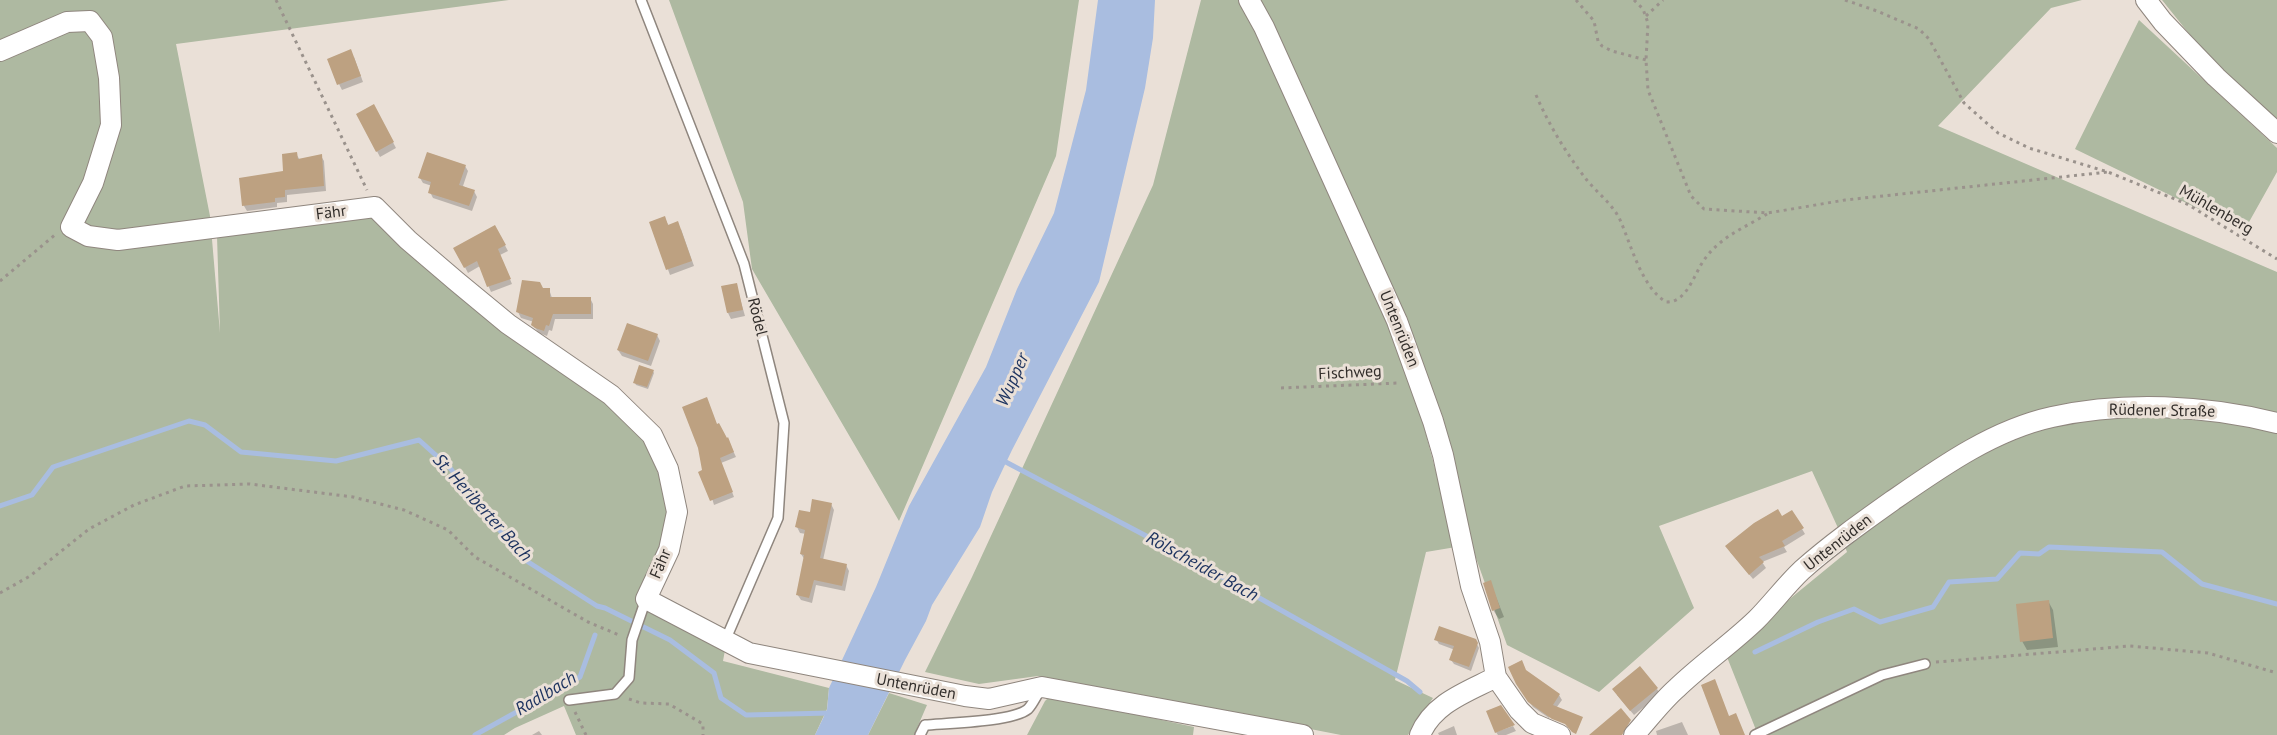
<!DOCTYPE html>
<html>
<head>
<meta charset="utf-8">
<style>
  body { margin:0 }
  canvas { display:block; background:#eae0d7 }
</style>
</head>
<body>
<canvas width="2277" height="735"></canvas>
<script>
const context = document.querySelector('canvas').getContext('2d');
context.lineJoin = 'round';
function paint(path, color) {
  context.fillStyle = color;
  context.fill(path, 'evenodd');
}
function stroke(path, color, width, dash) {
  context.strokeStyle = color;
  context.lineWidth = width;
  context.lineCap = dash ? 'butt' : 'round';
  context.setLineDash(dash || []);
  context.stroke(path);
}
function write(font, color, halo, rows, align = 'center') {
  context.font = font + ' "PT Sans",sans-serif';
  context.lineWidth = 6;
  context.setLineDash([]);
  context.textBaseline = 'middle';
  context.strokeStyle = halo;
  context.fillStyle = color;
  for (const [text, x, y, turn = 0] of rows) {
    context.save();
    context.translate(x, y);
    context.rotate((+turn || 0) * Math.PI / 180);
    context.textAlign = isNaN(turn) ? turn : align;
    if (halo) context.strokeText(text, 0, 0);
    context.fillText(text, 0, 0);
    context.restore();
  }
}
paint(new Path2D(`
  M0 0H509L176 44 210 216 220 333 217 236 374 217 601 396 644 433 669 505 664 540 642 601 725 650 723 661 829 688 827 709 815 735H576L564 706 515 728 504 735H0Z
  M669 0H1079L1056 156 899 521 752 269 743 202Z
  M1201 0H1242L1409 371 1456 547 1426 552 1395 680 1433 698 1408 735H1341L1038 676 979 684 925 672 972 577 1153 185Z
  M1255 0H2082L2051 8 1938 126 2277 272V735H1758L1725 652 1847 552 1838 528 1812 471 1659 526 1694 608 1599 692 1507 645 1471 544 1417 364Z
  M2162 0H2277V123L2231 86Z
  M2139 20 2277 148V172L2244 231 2075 149Z
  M889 693 927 705 914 735H868Z
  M1050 696 1194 727 1193 735H1027L1045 701Z`), '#aeb9a1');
paint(new Path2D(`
  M1098 0H1155L1153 38 1145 88 1099 282 1012 450 992 492 980 527 932 605 926 621 905 660 868 735H815L827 710 829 688 876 587 909 506 986 367 1017 289 1054 213 1086 90Z`), '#a9bde0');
paint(new Path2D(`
  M354 57 363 82 342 90 339 84Z
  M374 106 396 148 380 157 358 115Z
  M296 154 300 160 321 156 324 161 326 191 287 195V202L277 203V207L247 211 244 206 241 179 285 172Z
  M465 166 468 171 463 186 474 191 477 197 472 211 433 198 430 192 432 186 423 183 420 178Z
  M664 217 669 226 681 229 694 266 670 275 651 223Z
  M495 227 508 251 500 255 512 284 491 292 480 266 468 273 455 248Z
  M736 284 745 316 731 319 728 313 722 287Z
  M542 289H549L552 298H590L593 304V319H555L552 331 549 330 547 336 539 333 533 325 534 322 521 318 518 312Z
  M657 335 660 341 651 366 622 356 618 350Z
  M653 371 654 373 648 389 636 385 635 383Z
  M730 444 736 457 721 463 734 497 714 505 704 471Z
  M831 504 834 510 823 560 846 565 849 571 845 591 816 585 812 603 801 600 797 594 805 560 801 554 806 534 800 533 797 527 811 513Z
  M1792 512 1805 534 1784 547 1787 552 1762 562 1766 568 1753 579 1730 552Z
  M1490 582 1504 617 1499 619 1493 610Z
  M2048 601 2053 610 2058 647 2027 650 2022 641Z
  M1436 639 1475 640 1479 648 1471 671 1454 664 1451 660 1455 650 1439 644Z
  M1526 672 1559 695 1562 700 1549 718 1533 707 1520 689Z
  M1657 689 1660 694 1634 715 1617 695Z
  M1682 722 1688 735H1657L1656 731Z
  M1454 726 1457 735H1439L1438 733Z
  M1513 726 1516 731 1506 735H1498L1496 732Z
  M539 731 542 735H532Z`), '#0003');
stroke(new Path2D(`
  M1002 460 1190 559 1407 681 1420 692
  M0 506 32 495 53 467 189 421 205 425 241 452 336 461 419 440 450 468 522 558 597 606 605 608 670 640 714 673 721 698 746 715 830 713
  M1755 652 1818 622 1854 609 1880 622 1933 607 1949 582 1997 579 2020 553 2039 554 2049 547 2162 552 2202 584 2277 604
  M475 735 580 677 595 635`), '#a9bde0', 5);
paint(new Path2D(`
  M351 49 361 76 337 85 327 59Z
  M374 104 394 142 376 152 356 114Z
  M297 152 298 159 322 154 324 186 285 190V197L275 198V202L242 206 239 178 283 171 282 154Z
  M427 152 466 165 459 185 475 190 469 206 428 193 431 182 418 178Z
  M665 216 668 225 678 221 692 261 666 270 649 222Z
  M495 225 506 245 498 249 511 279 487 287 477 261 464 268 453 248Z
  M522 280 540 282 543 288H550V297H591V314H553L549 326 546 325 544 331 535 328 531 325 533 318 516 312Z
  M737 283 743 310 727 313 721 286Z
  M627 323 658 334 648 361 617 350Z
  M639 365 654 370 647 387 633 383Z
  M707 397 717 424 719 423 727 438 728 437 734 452 720 458 733 492 710 501 698 472 702 470 698 448 682 407Z
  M812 499 832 503 820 558 847 564 842 586 814 580 809 598 796 595 804 555 800 554 805 530 795 527 799 510 810 512Z
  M1778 509 1782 516 1792 510 1804 528 1782 541 1785 546 1759 557 1764 562 1749 575 1725 546 1754 523Z
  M1491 580 1500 608 1492 611 1483 583Z
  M2049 600 2053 638 2020 642 2016 604Z
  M1439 626 1476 639 1478 643 1469 667 1449 660 1454 646 1434 640Z
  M1522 660 1526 670 1560 694 1553 705 1583 717 1576 734 1572 732 1565 724 1552 719 1528 702 1516 684 1508 667Z
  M1640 666 1658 688 1630 711 1612 689Z
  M1715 679 1729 716 1736 713 1745 735H1720L1701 685Z
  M1501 705 1515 725 1495 733 1486 711Z
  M1621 708 1631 720 1622 735H1589Z`), '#bda181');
const lane = new Path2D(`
  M641 0 744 264 784 423 778 518 725 641
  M569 700 615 694 629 678 632 640 646 599
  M920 735 925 725C948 723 1012 722 1028 709 1033 704 1037 694 1041 689
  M1755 735 1882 675 1925 664`);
const street = new Path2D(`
  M1249 0 1264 27 1397 321 1433 421 1443 455 1471 586 1490 642 1496 677 1519 710 1532 723 1560 735
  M2146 0 2163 22 2216 77 2277 133
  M0 51 67 22 90 21 102 37 109 78 111 125 93 183 71 227 88 236 118 240 375 207 408 240 456 281 508 324 611 395 652 435 668 469 677 512 669 550 646 599 749 653 965 696 989 699 1042 687 1303 735
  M1420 735C1433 703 1467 692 1496 677
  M1634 735C1648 720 1661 702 1677 688 1702 664 1731 644 1756 620 1772 604 1786 585 1802 570 1830 545 1861 523 1892 501 1941 467 1993 430 2052 417 2124 401 2205 405 2277 423`);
stroke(lane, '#8f867e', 12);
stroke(street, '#8f867e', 22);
stroke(new Path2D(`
  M276 0 367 190
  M1576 0 1594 21 1598 41 1602 46 1612 51 1646 60
  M1634 0 1643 9 1648 23 1646 60 1648 90 1691 196 1704 209 1768 213 1845 200 2108 172
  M1845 0 1877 11 1919 29 1929 39 1964 103 1998 133 2029 148 2108 172 2187 204 2277 259
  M1646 16 1663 0
  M1536 95C1549 125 1566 153 1586 179 1597 193 1614 205 1621 222 1632 248 1642 287 1666 302 1687 303 1694 274 1704 260 1720 237 1744 228 1767 214
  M0 281 56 234
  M1281 388 1399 383
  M0 593 30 576 89 529 134 505 185 486 250 484 353 497 404 510 448 530 475 557 588 622 619 635
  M1936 662 2130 646 2208 653 2277 673
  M629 699 641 703 669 704 703 724V735
  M575 712 586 735`), '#9a928c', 3, [3, 4.5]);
stroke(lane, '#fff', 9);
stroke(street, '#fff', 20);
write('16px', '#322e2b', '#eae0d7', [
  ["Mühlenberg",2216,210,30],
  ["Fähr",331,213,-7],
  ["Rödel",757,317,76],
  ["Untenrüden",1399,329,68],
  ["Fischweg",1350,373,-3],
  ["Rüdener Straße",2162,411,1],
  ["Untenrüden",1838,543,-38],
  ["Fähr",661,564,-67],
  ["Untenrüden",916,687,11]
]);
write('italic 18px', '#1c325f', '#eae0d7', [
  ["Wupper",1013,380,-66],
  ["St. Heriberter Bach",482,508,48],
  ["Rölscheider Bach",1202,567,29],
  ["Radlbach",546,694,-31]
]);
</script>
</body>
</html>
